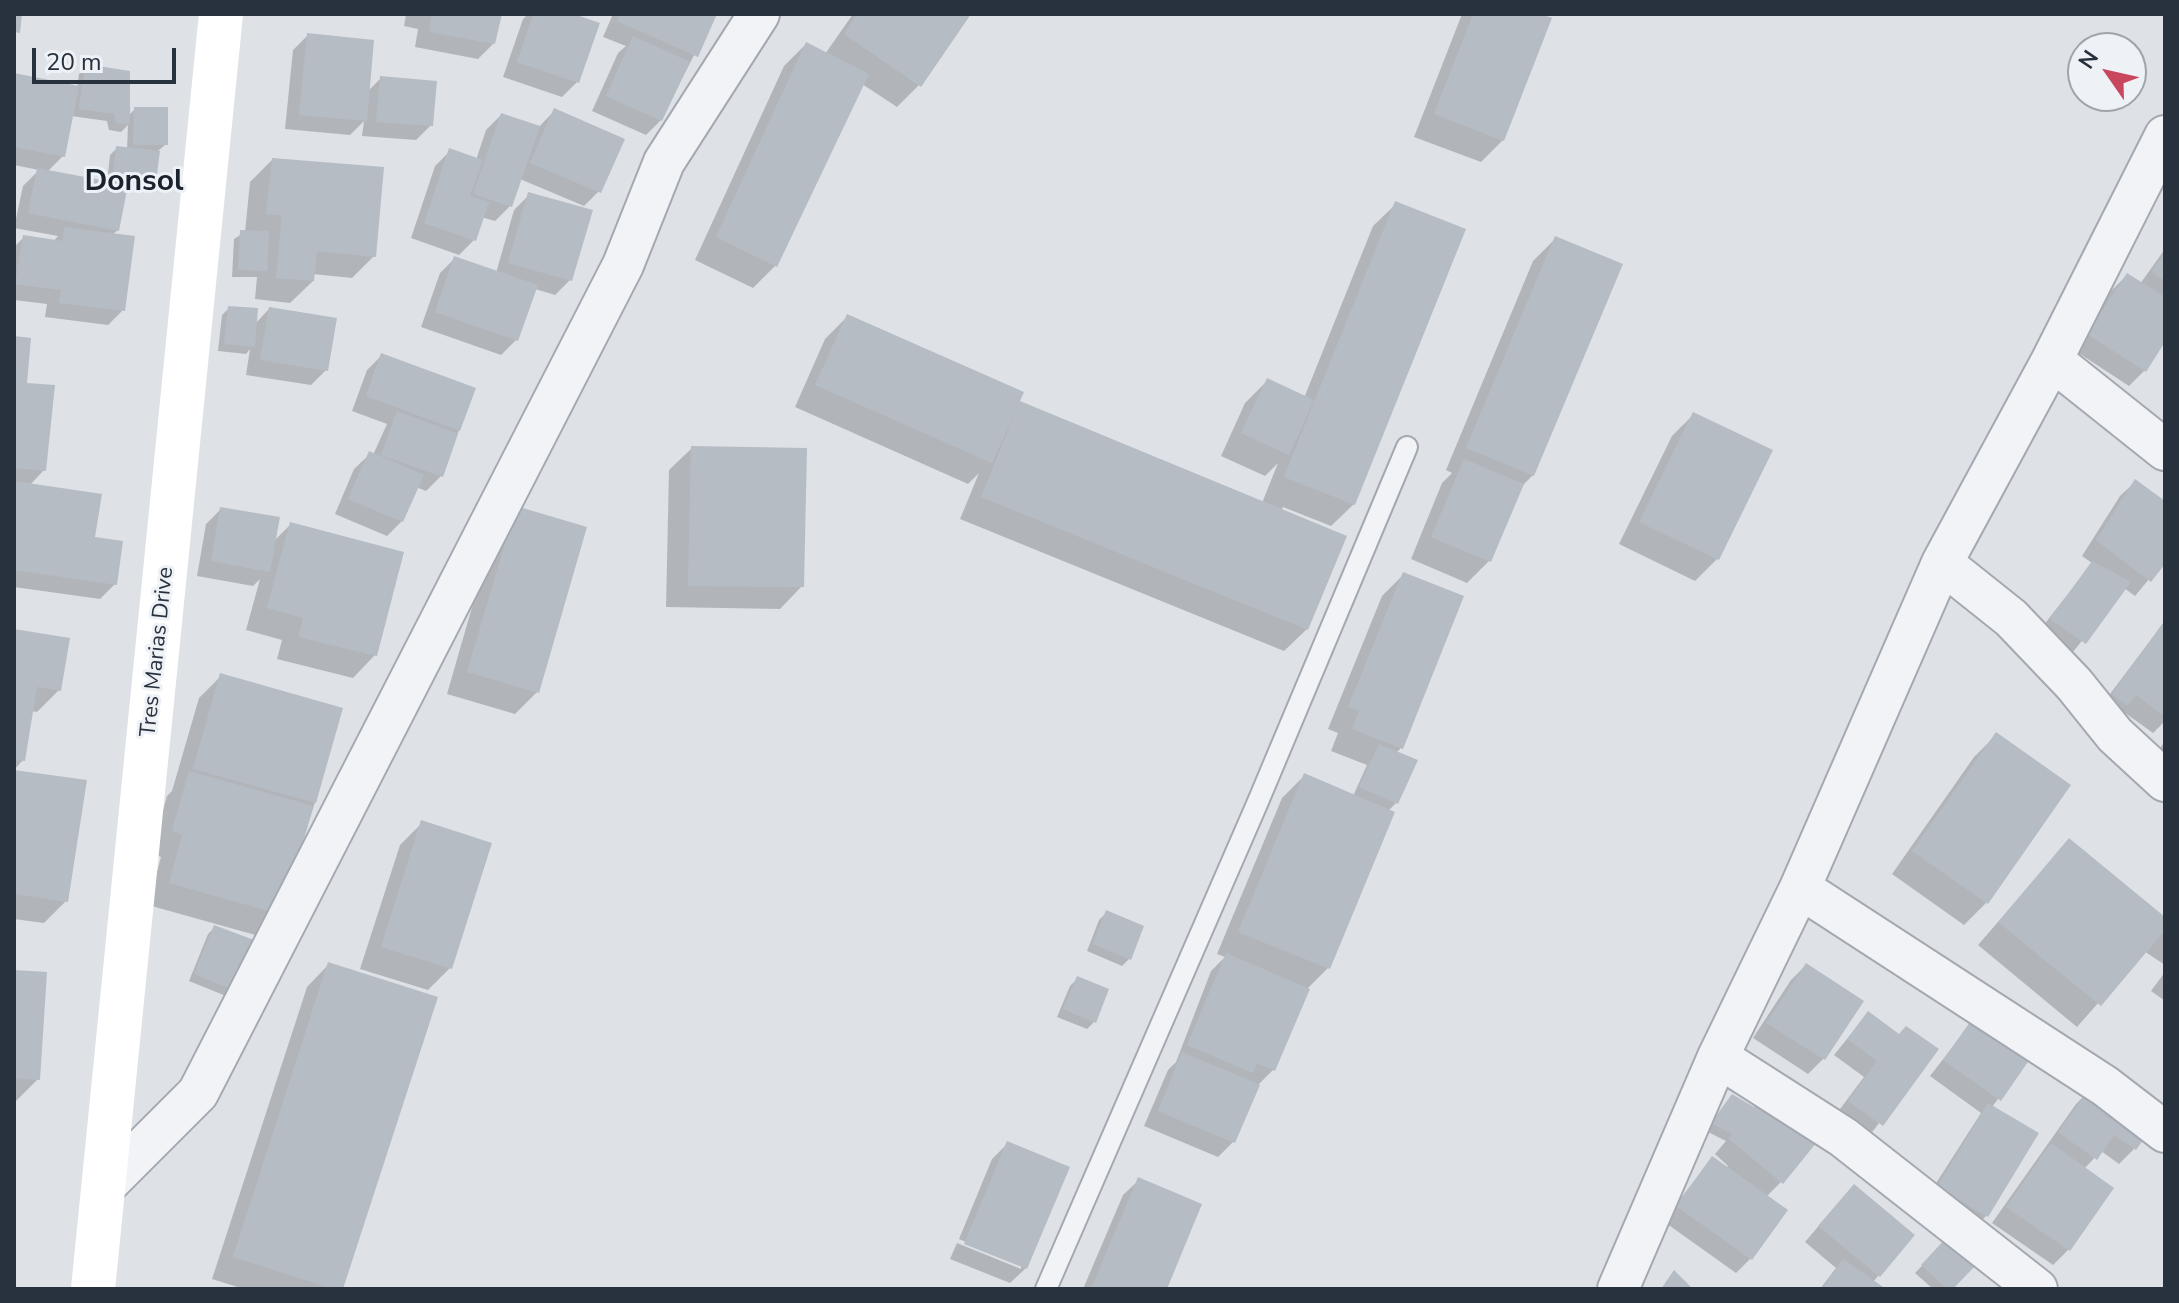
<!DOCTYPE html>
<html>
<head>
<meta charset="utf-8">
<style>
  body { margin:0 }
  #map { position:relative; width:2179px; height:1303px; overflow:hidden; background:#dee2e7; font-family:"Nunito Sans",sans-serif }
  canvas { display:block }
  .frame { position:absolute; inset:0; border:16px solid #28313e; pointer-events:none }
  .north { position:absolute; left:2067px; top:32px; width:80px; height:80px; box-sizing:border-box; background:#eef1f5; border:2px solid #9fa4ac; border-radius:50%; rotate:304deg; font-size:22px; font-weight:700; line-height:32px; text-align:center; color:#28313e }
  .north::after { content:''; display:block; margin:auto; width:28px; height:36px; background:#c9475e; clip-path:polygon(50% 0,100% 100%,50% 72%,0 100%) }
  .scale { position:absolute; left:32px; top:48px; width:144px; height:36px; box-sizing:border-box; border:4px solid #28313e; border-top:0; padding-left:10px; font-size:24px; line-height:28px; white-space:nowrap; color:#28313e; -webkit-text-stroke:6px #eef1f5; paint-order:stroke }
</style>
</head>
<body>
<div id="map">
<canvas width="2179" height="1303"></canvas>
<div class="frame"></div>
<div class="north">N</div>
<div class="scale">20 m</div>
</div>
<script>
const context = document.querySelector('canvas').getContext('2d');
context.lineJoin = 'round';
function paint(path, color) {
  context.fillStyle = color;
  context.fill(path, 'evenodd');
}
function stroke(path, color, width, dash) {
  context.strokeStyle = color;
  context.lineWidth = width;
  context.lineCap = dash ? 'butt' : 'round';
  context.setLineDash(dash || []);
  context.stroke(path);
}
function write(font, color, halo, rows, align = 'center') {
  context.font = font + ' "Nunito Sans",sans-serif';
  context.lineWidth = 6;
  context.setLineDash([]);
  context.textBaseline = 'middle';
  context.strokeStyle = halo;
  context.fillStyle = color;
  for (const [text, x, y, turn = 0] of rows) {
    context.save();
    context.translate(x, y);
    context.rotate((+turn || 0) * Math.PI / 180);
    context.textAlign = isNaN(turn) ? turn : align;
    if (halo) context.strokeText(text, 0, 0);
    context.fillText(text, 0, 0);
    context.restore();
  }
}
paint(new Path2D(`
  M406 14H500L494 43 478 59 415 47 418 29 404 26Z
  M528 14H567L577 82 562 97 503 77 523 19Z
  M613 14H715L661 120 646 135 592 111 618 53 626 46 603 37Z
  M853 14H968L919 85 897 107 862 84 775 266 753 288 695 260 784 66 806 44 825 54Z
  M1462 14H1535L1503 140 1481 162 1414 137Z
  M308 35 367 92 381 78 431 125 416 140 362 136 364 121 350 135 285 129 293 50Z
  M86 66 128 116 135 109 166 144 158 151 155 180 147 188 126 185 118 230 112 235 123 310 108 325 45 317 47 304 14 300V247L23 238 53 242 58 236 14 228 23 186 39 170 14 165V75L77 88 79 74ZM71 116 107 121 109 130 121 132 128 125 127 149 117 148 110 155 107 183 47 172 63 156Z
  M554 111 599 191 584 206 520 179 510 206 495 221 481 217 474 240 459 255 411 238 435 166 450 151 476 160 486 130 501 115 538 128Z
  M272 160 374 256 352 278 313 274V281L290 303 255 299 257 277H232L234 239 245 232 250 182Z
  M529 195 570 280 555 295 535 289 516 340 501 355 421 327 440 273 455 258 496 273 514 210Z
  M1396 204 1354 504 1331 526 1283 507 1281 511 1307 629 1284 651 960 519 979 473 968 484 795 407 825 339 847 317 1017 402 1262 503 1278 463 1265 476 1221 456 1245 403 1267 381 1304 398 1373 226Z
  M1556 238 1533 475 1520 488 1489 561 1467 583 1411 559 1442 483 1452 473 1446 470 1533 261Z
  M2165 249V338L2144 371 2129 386 2074 350 2112 290 2127 275 2140 284Z
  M229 308 255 324 269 309 326 370 311 385 246 375 250 349 246 354 218 351 222 315Z
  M14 338 44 470 29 486 115 584 100 599 14 587Z
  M382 355 459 430 441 476 426 491 416 487 402 521 387 536 335 514 354 469 370 454 373 455 387 424 352 411 367 370Z
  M1694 414 1717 559 1695 581 1619 544 1672 436Z
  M692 448 802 586 780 609 666 607 669 470Z
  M2135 482 2165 503V560L2135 596 2124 588 2069 657 2036 635 2092 563 2082 556 2120 496Z
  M516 508 537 692 515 714 447 694 494 531Z
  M221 509 273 542 290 525 375 655 353 678 277 659 282 640 246 630 260 579 253 586 197 576 206 524Z
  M1404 574 1401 748 1396 753V803L1388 811 1328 968 1308 988 1273 1070 1257 1086 1233 1142 1218 1157 1144 1126 1168 1070 1176 1062 1211 971 1225 957 1217 954 1282 798 1304 776 1353 796 1367 765 1331 751 1338 733 1328 729 1382 596Z
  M2165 621V721L2153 733 2121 710 2111 720 2098 710Z
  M14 631 59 690 37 712 31 711 23 760 14 770Z
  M221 676 315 802 281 914 259 936 148 905 161 857 151 853 167 796 172 791 199 698Z
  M1996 735 1986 903 1964 925 1892 874 1974 757Z
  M2165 741V754L2159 750Z
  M14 772 66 901 44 923 14 919Z
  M422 823 450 968 428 990 360 969 400 845Z
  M2069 840 2165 920V965L2144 951 2077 1027 1978 945Z
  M1107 912 1129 959 1122 966 1087 951 1099 920Z
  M215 927 233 989 226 996 189 981 208 934Z
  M329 964 341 1289H244L212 1279 307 987Z
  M1806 965 1861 1002 1823 1059 1808 1074 1753 1038 1791 980Z
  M14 972 38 1079 16 1101H14Z
  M2165 972V1001L2151 991Z
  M1077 979 1094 1022 1087 1029 1057 1017 1070 986Z
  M1868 1013 1898 1035 1936 1049 1866 1140 1834 1117 1864 1077 1834 1055Z
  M1975 1018 2030 1056 1992 1107 1986 1216 1971 1231 1924 1202 1981 1113 1930 1076Z
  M2091 1089 2134 1149 2119 1164 2101 1151 2084 1169 2112 1188 2068 1250 2053 1265 1992 1223 2076 1104Z
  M1725 1104 1753 1109 1781 1182 1766 1197 1751 1258 1736 1273 1663 1221 1712 1158 1726 1168 1728 1166 1715 1154 1726 1141 1706 1131Z
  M1007 1144 1026 1268 1010 1283 950 1259 957 1243 1021 1269V1265L959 1239 992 1159Z
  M1139 1180 1164 1289H1083L1123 1195Z
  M1839 1202 1912 1236 1873 1282 1883 1289H1820L1836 1268 1805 1242Z
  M1947 1240 1951 1289H1933L1915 1273Z`), '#0003');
paint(new Path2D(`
  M14 14H22L20 33 14 32Z
  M432 14H502L495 44 429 32Z
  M533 14H574L600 23 579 83 517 62Z
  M620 14H717L698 57 617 21Z
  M857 14H971L921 87 844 34Z
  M1473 14H1541L1552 18 1504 141 1434 114Z
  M307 33 374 40 367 121 299 115Z
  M633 36 690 62 662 121 606 96Z
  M806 42 869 74 777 267 716 237Z
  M85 64 130 71V125L116 123 114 114 79 109Z
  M14 73 79 86 65 157 14 147Z
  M380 76 437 81 433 126 376 122Z
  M134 107H168V145H133Z
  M554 108 625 139 601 193 530 163Z
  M501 113 540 126 512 207 473 194Z
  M116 146 160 151 156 181 113 176Z
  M449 148 483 160 470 196 489 202 476 241 424 223Z
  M272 158 384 167 376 257 317 251 314 281 276 278 282 215 266 214Z
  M37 168 128 185 119 231 28 213Z
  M528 192 593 210 572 281 508 263Z
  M1395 201 1466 229 1355 505 1284 477Z
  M64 227 135 236 125 311 59 303 61 290 15 284 23 235 63 241Z
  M240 230 269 231 267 271 238 270Z
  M1555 236 1623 264 1534 476 1466 448Z
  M2165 252V281L2151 272Z
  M454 256 538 285 518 341 435 312Z
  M2127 273 2165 297V342L2146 372 2087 334Z
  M228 306 258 308 255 347 224 344Z
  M269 307 337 318 328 371 260 360Z
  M847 314 1024 392 1020 401 1347 536 1308 630 981 497 1015 413 992 463 815 385Z
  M14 336 31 338 27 383 55 385 46 471 14 468Z
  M381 353 476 388 460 431 366 396Z
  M1267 378 1314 400 1289 455 1241 433Z
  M397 411 458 434 443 477 381 455Z
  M1693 412 1773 450 1719 560 1639 522Z
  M691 446 807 448 804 587 688 586Z
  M369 451 424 475 403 522 348 499Z
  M1464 459 1524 484 1491 562 1431 537Z
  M2135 479 2165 501V564L2151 582 2096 540Z
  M14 481 102 494 95 537 123 541 117 585 14 570Z
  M516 506 587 527 539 693 467 672Z
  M220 507 280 517 270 572 211 561Z
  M290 522 404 552 377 656 298 637 303 618 267 608Z
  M2092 561 2131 582 2086 644 2050 619Z
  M1403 572 1464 596 1403 749 1352 729 1359 711 1348 707Z
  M2165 620V717L2136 695 2128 706 2112 694Z
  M14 629 70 638 61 691 37 687 25 761 14 760Z
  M220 673 343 708 316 803 193 769Z
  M1996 732 2071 785 1988 904 1912 851Z
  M1379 744 1418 760 1398 804 1359 787Z
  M14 770 87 780 68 902 14 894Z
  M189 771 313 806 283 915 169 883 182 835 172 831Z
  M1304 773 1395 812 1330 969 1238 932Z
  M421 820 492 843 452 969 381 947Z
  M2069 838 2165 917V930L2101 1006 1998 922Z
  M1106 910 1144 926 1131 960 1093 944Z
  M214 925 254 940 234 990 194 974Z
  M1226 953 1310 989 1275 1071 1257 1063 1253 1073 1187 1045Z
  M328 962 438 997 343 1289H333L233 1257Z
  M1806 963 1864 1001 1825 1060 1766 1023Z
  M14 970 47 972 40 1080 14 1078Z
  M1077 976 1109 989 1096 1023 1063 1009Z
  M1868 1011 1899 1034 1906 1026 1939 1049 1883 1126 1848 1101 1877 1061 1847 1039Z
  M1975 1015 2032 1056 2001 1101 1943 1060Z
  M1182 1052 1260 1085 1235 1143 1158 1111Z
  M2091 1087 2151 1129 2136 1150 2114 1135 2097 1160 2058 1132Z
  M1767 1092 1821 1137 1783 1184 1728 1138 1732 1134 1711 1123 1732 1094 1754 1107Z
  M1988 1103 2039 1133 1988 1217 1937 1187Z
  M1007 1141 1070 1167 1027 1269 964 1244Z
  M2051 1143 2114 1188 2070 1251 2006 1207Z
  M1712 1156 1788 1210 1752 1260 1676 1206Z
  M1138 1177 1202 1204 1167 1289H1091Z
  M1854 1184 1915 1235 1880 1277 1818 1226Z
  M1947 1237 1976 1265 1953 1289H1947L1921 1265Z
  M1843 1259 1886 1289H1822Z
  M1674 1270 1693 1289H1661Z`), '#b6bcc4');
const service = new Path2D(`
  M1046 1289 1257 804 1407 447`);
const minor = new Path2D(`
  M2052 360 2165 450
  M1942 563 2011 618 2074 684 2115 735 2165 781
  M1800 888 2105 1086 2165 1132
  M1718 1057 1843 1137 2037 1289
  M106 1185 198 1093 623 265 664 162 759 14
  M1618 1289 1718 1057 1800 888 1942 563 2052 360 2165 136`);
stroke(service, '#a4a9b1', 24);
stroke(minor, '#a4a9b1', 44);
stroke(service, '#f1f3f6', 20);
stroke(minor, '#f1f3f6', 40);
stroke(new Path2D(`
  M93 1289 221 14`), '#fff', 44);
write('22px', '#28313e', '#eef1f5', [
  ["Tres Marias Drive",158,652,-84]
]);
write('bold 30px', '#1a222e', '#eef1f5', [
  ["Donsol",134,183]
]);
</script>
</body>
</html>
